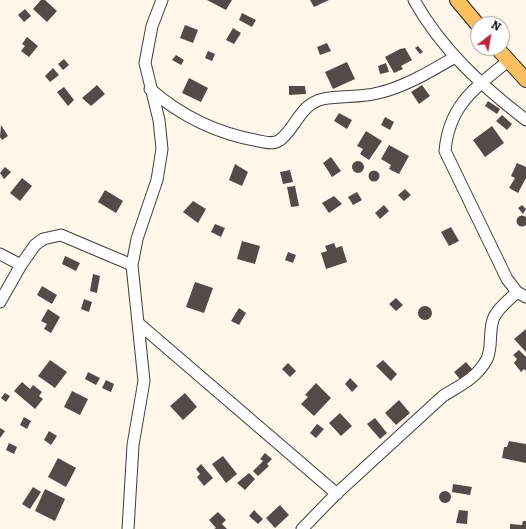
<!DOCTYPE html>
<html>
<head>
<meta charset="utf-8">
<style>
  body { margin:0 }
  #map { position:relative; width:526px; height:529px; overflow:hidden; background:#fff8ea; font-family:Bitter,serif }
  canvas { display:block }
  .north { position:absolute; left:470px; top:16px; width:40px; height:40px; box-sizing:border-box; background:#fff; border:1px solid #9e9e9e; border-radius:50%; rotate:31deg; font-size:11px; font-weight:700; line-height:16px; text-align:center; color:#0c0c0c }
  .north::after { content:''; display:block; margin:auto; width:14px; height:18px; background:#bb243f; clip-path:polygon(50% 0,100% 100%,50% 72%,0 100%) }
</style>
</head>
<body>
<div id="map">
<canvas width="526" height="529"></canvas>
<div class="north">N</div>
</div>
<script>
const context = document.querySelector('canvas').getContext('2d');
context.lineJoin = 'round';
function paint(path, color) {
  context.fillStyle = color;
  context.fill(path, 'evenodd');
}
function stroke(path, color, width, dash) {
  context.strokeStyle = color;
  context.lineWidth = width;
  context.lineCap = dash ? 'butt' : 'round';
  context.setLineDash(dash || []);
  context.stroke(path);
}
paint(new Path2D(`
  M41 0H45L57 11 47 22 33 9Z
  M207 0H232L226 10Z
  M310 0H329L314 7Z
  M25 9 31 16 24 22 18 15Z
  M242 13 256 20 252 27 239 20Z
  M185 25 198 30 193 43 180 38Z
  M233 28 241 33 234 44 226 40Z
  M27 37 38 46 29 57 21 51 25 46 22 44Z
  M327 43 331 51 320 55 317 47Z
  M418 46 423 52 420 54 415 48Z
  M405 48 412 60 401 66 403 69 394 73 385 57 400 49Z
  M208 51 215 54 212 61 205 58Z
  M176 55 184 60 181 65 172 60Z
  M64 59 69 65 63 70 58 64Z
  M347 62 355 79 333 89 325 72Z
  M386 63 389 72 380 74 378 66Z
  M53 68 59 75 50 82 45 76Z
  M189 78 208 88 201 102 182 93Z
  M97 85 105 94 91 106 82 98Z
  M422 85 430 96 419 104 411 92Z
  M289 86H305L306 94 289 95Z
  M64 87 74 100 68 106 57 92Z
  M488 101 500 109 497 114 485 106Z
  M339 113 352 120 347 129 334 121Z
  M502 115 512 124 507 130 496 121Z
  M385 117 394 122 390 130 381 125Z
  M1 125 8 136 2 140 0 137Z
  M492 126 504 143 485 157 473 140Z
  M366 131 382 141 369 160 360 154 363 149 357 146Z
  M389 145 409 156 399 174 389 169 391 165 381 159Z
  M331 157 341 171 332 177 323 163Z
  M352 167a6 6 0 1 1 12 0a6 6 0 1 1-12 0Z
  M517 163 526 167V178L518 193 509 188 515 178 511 176Z
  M235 164 248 172 242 186 229 180Z
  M5 167 11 172 4 179 0 173Z
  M290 170 293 182 283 184 280 172Z
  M368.5 176a5.5 5.5 0 1 1 11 0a5.5 5.5 0 1 1-11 0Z
  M22 178 32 186 20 201 10 193Z
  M295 186 299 206 291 207 287 187Z
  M405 189 411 195 404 201 398 195Z
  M105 190 123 201 116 213 98 202Z
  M357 192 362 200 353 205 348 197Z
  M334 196 342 204 329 213 322 203Z
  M193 201 206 209 198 223 183 212Z
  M384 205 389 211 380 219 375 213Z
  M522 205 526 209 523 214 518 208Z
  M516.5 221a5.5 5.5 0 1 1 11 0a5.5 5.5 0 1 1-11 0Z
  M215 224 225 228 221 237 211 232Z
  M451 227 459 241 449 246 441 232Z
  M242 241 260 246 255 264 237 259Z
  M334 243 336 248 342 246 347 262 326 269 321 253 327 251 325 246Z
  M288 252 296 255 293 263 285 260Z
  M65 256 80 263 76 271 62 264Z
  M93 274 100 276 97 293 90 291Z
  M195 282 213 288 204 313 186 307Z
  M42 286 57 295 52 304 37 295Z
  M396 298 403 305 396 311 389 304Z
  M84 299 92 302 89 312 81 309Z
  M418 313a7 7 0 1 1 14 0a7 7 0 1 1-14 0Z
  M239 308 246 313 239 325 231 321Z
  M48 309 60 317 51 333 44 329 47 324 41 321Z
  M526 329V352L514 339Z
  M519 350 526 357V371L524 369 521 372 514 363 517 359 513 355Z
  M50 360 67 372 55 388 38 376Z
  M383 360 397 374 391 381 376 366Z
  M466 362 472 369 460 379 454 372Z
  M288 363 296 371 290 377 282 369Z
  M88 372 100 378 96 385 85 379Z
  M350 378 358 386 352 392 345 384Z
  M106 380 114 384 111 392 102 388Z
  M22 382 30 389 33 385 42 392 39 396 43 399 35 409 14 391Z
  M316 383 331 398 314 416 301 404 308 397 305 395Z
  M72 391 88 399 80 415 64 407Z
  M5 393 10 396 6 402 1 398Z
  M185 393 197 407 183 420 170 406Z
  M399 400 410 413 396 425 385 413Z
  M340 413 352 426 341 436 329 423Z
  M24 417 31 421 27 429 20 425Z
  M375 418 387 433 380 439 367 424Z
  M317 424 324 429 316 438 310 433Z
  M0 428 5 431 0 438Z
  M49 431 57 436 51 445 44 440Z
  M509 441 526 444V463L502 458 504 447H507Z
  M9 443 17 447 14 454 6 450Z
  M265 453 272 459 267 464 269 466 258 476 253 471 263 461 260 459Z
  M223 456 237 474 226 483 212 464Z
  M58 458 76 468 66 487 48 477Z
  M201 464 213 478 204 486 197 477 200 474 196 469Z
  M249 473 255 479 245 490 237 483Z
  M453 484 472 487 470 495 452 492Z
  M33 487 41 492 30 509 22 504Z
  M45 489 65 499 55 521 35 511Z
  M439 497a6 6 0 1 1 12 0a6 6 0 1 1-12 0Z
  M280 505 289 515 275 528 266 518Z
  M254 510 263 519 258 524 249 516Z
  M459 510 468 511 467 524 456 523Z
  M218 512 226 520 222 524 227 529H214L216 528 209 520Z
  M523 521H526V529H510V524L522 525Z`), '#544b48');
const minor = new Path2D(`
  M414 0C442 50 482 86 526 120
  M508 61C475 88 449 105 445 151L507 279 517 292 526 297
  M150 89C181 116 219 134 259 141 266 142 273 145 280 140 296 128 300 104 323 99 341 95 360 98 378 93 405 87 431 71 455 57
  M0 254 21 265
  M0 302 21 265 35 245 43 239 61 235 132 265
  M138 323 337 494
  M128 529 133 445 144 381 132 265 137 239 157 180 162 149 159 120 145 63 152 26 162 0
  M302 529 335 495 443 396C459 386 477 378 487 359 493 346 488 330 494 317 499 307 509 300 517 292`);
const major = new Path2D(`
  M457 0 478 25
  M497 48 526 80`);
stroke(minor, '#3f3f3f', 13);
stroke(major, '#1d1d1d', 16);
stroke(minor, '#fff', 11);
stroke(major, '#f9bf60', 14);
</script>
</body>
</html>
